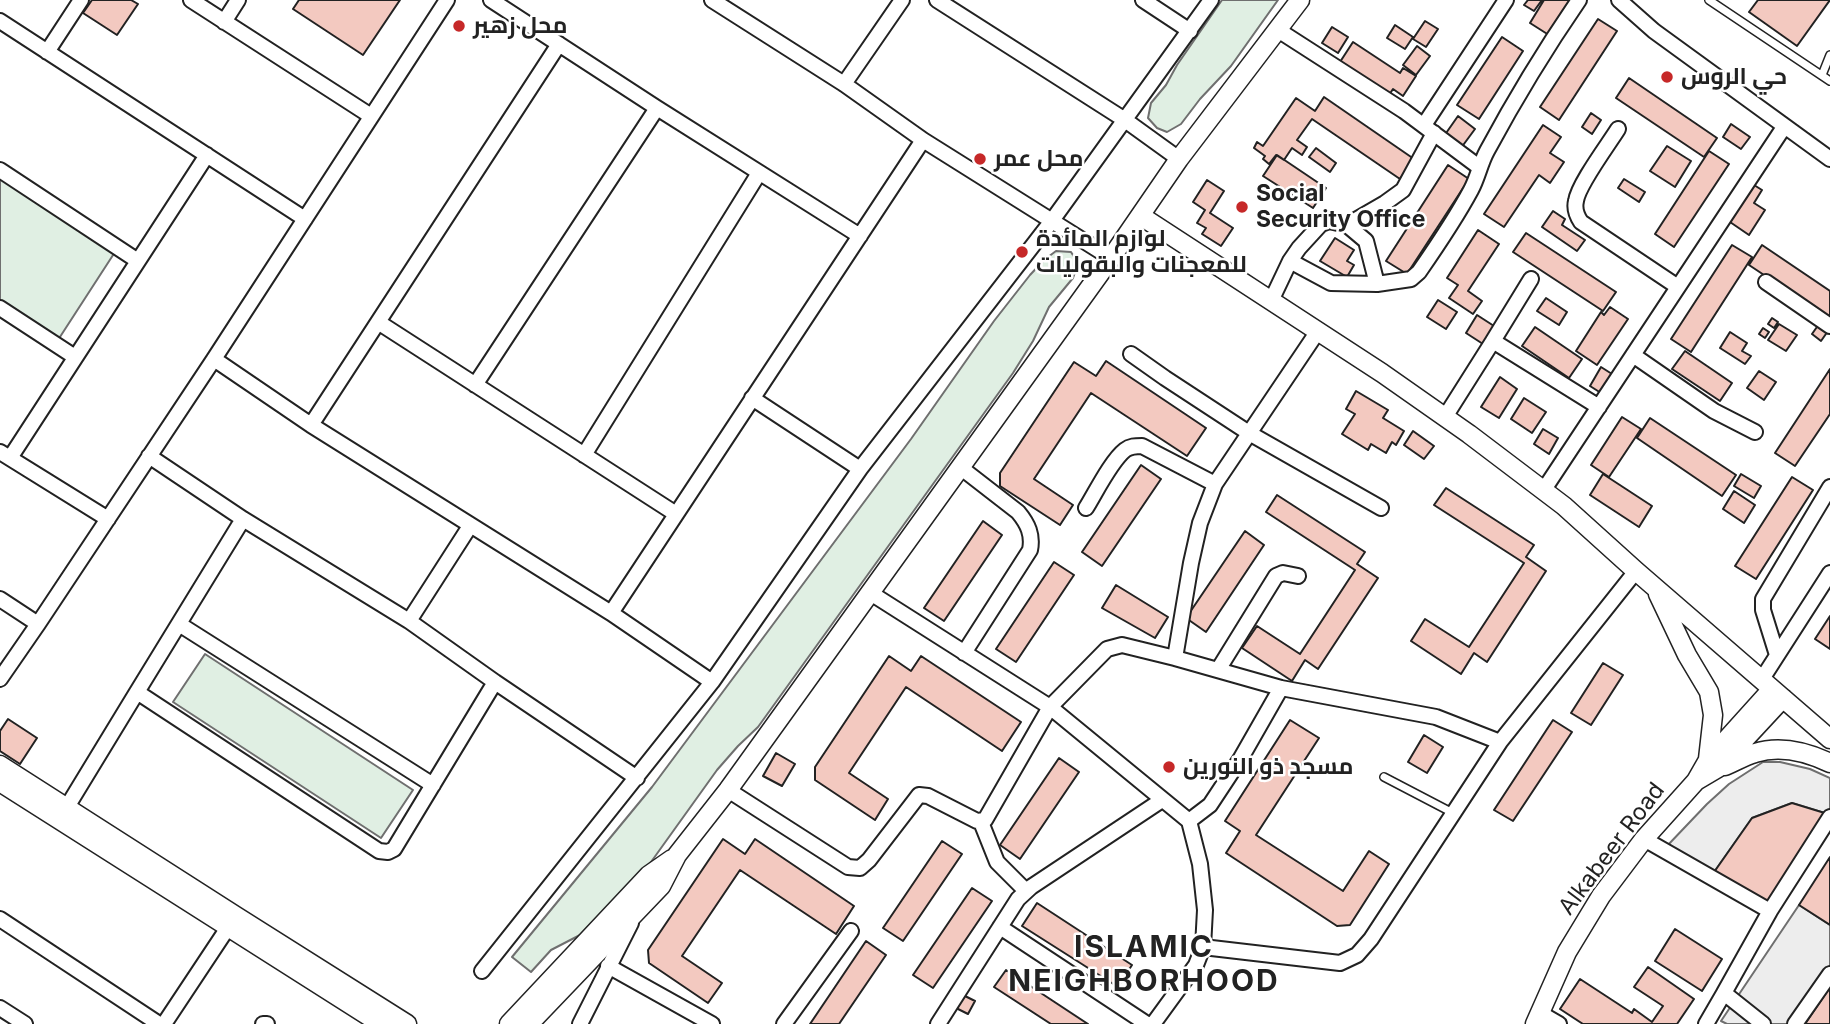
<!DOCTYPE html>
<html>
<head>
<meta charset="utf-8">
<style>
  body { margin:0 }
  canvas { display:block; background:#fff }
</style>
</head>
<body>
<canvas width="1830" height="1024"></canvas>
<script>
const context = document.querySelector('canvas').getContext('2d');
context.lineJoin = 'round';
function paint(path, color) {
  context.fillStyle = color;
  context.fill(path, 'evenodd');
}
function stroke(path, color, width, dash) {
  context.strokeStyle = color;
  context.lineWidth = width;
  context.lineCap = dash ? 'butt' : 'round';
  context.setLineDash(dash || []);
  context.stroke(path);
}
function write(font, color, halo, rows, align = 'center') {
  context.font = font + ' Inter,Cairo,sans-serif';
  context.lineWidth = 5;
  context.setLineDash([]);
  context.textBaseline = 'middle';
  context.strokeStyle = halo;
  context.fillStyle = color;
  for (const [text, x, y, turn = 0] of rows) {
    context.save();
    context.translate(x, y);
    context.rotate((+turn || 0) * Math.PI / 180);
    context.textAlign = isNaN(turn) ? turn : align;
    if (halo) context.strokeText(text, 0, 0);
    context.fillText(text, 0, 0);
    context.restore();
  }
}
const green = new Path2D(`
  M1222 0H1278L1231 66 1200 99 1181 124 1167 132 1157 128 1148 118 1151 103 1166 85 1177 65Z
  M0 176 115 252 58 340 0 301Z
  M1056 251 1071 252 1076 260V270L1073 278 1049 307 1033 341 1013 373 758 727 738 746 717 770 651 862 580 935 551 950 531 972 512 957 652 787 911 439 994 321 1030 275 1044 260Z
  M205 654 413 790 381 838 173 702Z`);
paint(green, '#e0efe3');
stroke(green, '#6f6f6f', 2);
const parking = new Path2D(`
  M1763 762H1780L1810 769 1830 778V811L1828 814 1792 803 1752 818 1712 875 1667 846 1707 804 1729 784Z
  M1799 905 1830 925V966L1788 1024H1727L1721 1021Z`);
paint(parking, '#ededed');
stroke(parking, '#6f6f6f', 2);
const building = new Path2D(`
  M92 0H131L138 4 117 35 83 13Z
  M299 0H400L363 55 293 9Z
  M1528 0H1542L1534 11 1524 5Z
  M1544 0H1575L1552 37 1530 23Z
  M1758 0H1830L1797 46 1749 12Z
  M1598 19 1617 31 1559 120 1540 107Z
  M1425 21 1438 29 1426 47 1413 39Z
  M1395 25 1413 37 1405 49 1387 38Z
  M1332 27 1348 37 1338 53 1322 43Z
  M1502 37 1523 51 1479 119 1457 105Z
  M1353 42 1400 73 1403 68 1416 76 1403 96 1393 89 1389 95 1340 62Z
  M1417 46 1430 56 1416 75 1403 65Z
  M1629 78 1717 138 1704 157 1616 98Z
  M1324 97 1414 159 1400 179 1312 119 1297 140 1307 147 1302 155 1292 148 1284 160 1276 155 1269 164 1263 159 1265 156 1254 148 1257 142 1263 146 1296 98 1315 111Z
  M1591 113 1601 120 1592 134 1582 127Z
  M1458 116 1475 129 1461 148 1444 136Z
  M1731 124 1750 137 1741 149 1723 137Z
  M1543 125 1561 137 1550 153 1564 162 1550 183 1539 175 1504 227 1484 214Z
  M1667 146 1691 161 1675 187 1650 171Z
  M1316 148 1336 163 1330 172 1309 157Z
  M1709 151 1729 164 1674 247 1655 234Z
  M1277 155 1326 188 1313 208 1263 176Z
  M1448 165 1469 179 1407 274 1386 261Z
  M1624 179 1645 192 1639 202 1618 188Z
  M1207 180 1224 191 1210 213 1233 228 1221 246 1202 234 1206 228 1197 223 1205 210 1193 202Z
  M1754 185 1762 190 1754 203 1765 210 1749 235 1730 222Z
  M1553 211 1565 219 1562 225 1585 240 1577 251 1542 227Z
  M1478 230 1499 244 1468 291 1482 301 1473 314 1449 298 1458 285 1447 278Z
  M1526 233 1616 292 1603 311 1513 252Z
  M1335 238 1354 250 1347 261 1354 265 1347 277 1320 261Z
  M1732 245 1752 257 1691 352 1671 339Z
  M1762 245 1830 291V319L1749 265Z
  M1546 298 1567 312 1559 325 1537 311Z
  M1438 300 1457 312 1446 329 1427 317Z
  M1610 307 1628 319 1597 365 1576 351 1601 312 1604 315Z
  M1477 315 1494 326 1483 344 1466 333Z
  M1772 318 1778 322 1774 328 1768 324Z
  M1779 324 1797 335 1786 351 1768 340Z
  M1819 324 1828 331 1821 341 1812 334Z
  M1535 327 1582 359 1569 378 1522 346Z
  M1763 328 1769 332 1765 338 1759 334Z
  M1730 332 1747 343 1742 351 1751 356 1745 364 1720 348Z
  M1685 351 1732 383 1720 401 1672 369Z
  M1106 361 1206 428 1187 456 1091 393 1034 479 1073 505 1060 525 1000 486V473L1074 362 1096 376Z
  M1601 367 1612 374 1601 393 1590 386Z
  M1830 369V414L1795 466 1775 453Z
  M1759 371 1776 382 1764 400 1747 388Z
  M1500 377 1517 389 1499 418 1481 407Z
  M1356 391 1388 410 1383 418 1404 431 1396 445 1392 442 1386 453 1371 444 1368 450 1342 434 1355 414 1346 409Z
  M1524 398 1546 412 1532 433 1511 419Z
  M1622 417 1641 429 1609 477 1591 465Z
  M1650 418 1736 475 1722 496 1637 438Z
  M1543 429 1558 438 1549 454 1534 444Z
  M1413 431 1434 446 1424 459 1404 445Z
  M1141 465 1161 479 1102 566 1082 552Z
  M1603 474 1652 506 1639 527 1590 495Z
  M1741 474 1761 486 1754 498 1734 486Z
  M1792 477 1813 490 1756 579 1735 566Z
  M1446 488 1534 545 1526 557 1546 571 1487 662 1474 653 1461 674 1411 641 1425 619 1469 647 1524 563 1434 505Z
  M1734 491 1755 505 1744 523 1723 509Z
  M1277 495 1365 552 1357 564 1378 578 1318 669 1305 660 1292 681 1242 648 1257 626 1300 654 1355 570 1266 512Z
  M983 521 1002 535 944 621 924 608Z
  M1245 531 1264 545 1206 632 1186 618Z
  M1054 562 1074 575 1016 662 996 649Z
  M1116 585 1168 617 1155 638 1102 608Z
  M1830 616V649L1815 639Z
  M889 656 911 671 921 656 1021 722 1002 751 906 687 849 773 888 799 875 820 815 780V767Z
  M1603 663 1623 675 1591 725 1571 713Z
  M8 719 37 738 20 764 0 751V731Z
  M1290 720 1319 738 1256 835 1343 891 1369 851 1389 864 1350 925 1337 926 1226 853 1240 831 1225 821Z
  M1553 720 1572 732 1513 821 1494 810Z
  M1424 735 1443 747 1427 773 1408 762Z
  M776 753 795 764 782 786 763 776Z
  M1059 758 1079 772 1020 859 1000 845Z
  M1792 803 1828 814 1765 907 1712 875 1752 818Z
  M723 839 745 854 755 839 854 906 836 934 740 870 682 956 722 983 708 1003 649 963 648 950Z
  M942 841 962 854 903 941 883 928Z
  M1830 857V925L1799 905Z
  M972 888 992 901 933 988 913 975Z
  M1037 903 1132 965 1118 987 1022 926Z
  M1675 929 1722 959 1702 991 1655 961Z
  M866 941 886 955 839 1024H810Z
  M1648 967 1694 999 1677 1024H1583L1560 1009 1580 979 1632 1013 1634 1009 1652 1022 1663 1006 1634 987Z
  M1006 970 1088 1024H1051L994 987Z
  M1830 987V1024H1805Z
  M963 995 975 1001 968 1014 956 1008Z`);
paint(building, '#f3c9c0');
stroke(building, '#222', 2);
const service = new Path2D(`
  M1709 0 1830 81
  M1822 75 1830 55
  M1384 777 1453 813`);
const minor = new Path2D(`
  M191 0 371 116
  M491 0 657 108 860 236
  M712 0 844 84 923 140 1111 258
  M937 0 1125 120 1179 159
  M1143 0 1190 31
  M1619 0 1654 31 1830 159
  M0 21 305 219
  M224 22 238 0
  M1278 30 1404 111 1479 167
  M47 52 81 0
  M844 84 902 0
  M1424 125 1506 0
  M1618 129C1608 145 1578 185 1576 201 1574 209 1577 216 1581 222L1678 287
  M0 170 138 261
  M1347 225 1385 203 1403 190 1434 133
  M1290 261 1331 283 1377 284 1411 279 1419 272C1437 246 1456 218 1471 190 1478 177 1480 164 1487 151 1515 99 1546 48 1579 0
  M1766 282 1830 326
  M1271 301 1290 261 1299 248 1321 224 1329 221 1347 225 1366 241 1377 284
  M0 308 75 357
  M378 322 676 514
  M1493 341 1531 279
  M1131 354 1165 378 1249 433 1381 508
  M1633 355 1714 411 1755 432
  M214 359 311 425 611 613 712 682
  M475 385 657 108
  M752 398 860 469
  M1445 417 1493 341 1599 407
  M311 425 559 44
  M0 452 108 519
  M584 455 759 173
  M149 456 243 519 409 621 495 682 637 778
  M10 458 207 155
  M960 467 1018 512C1028 524 1033 535 1030 550L964 653
  M1543 491 1784 127
  M1086 508C1096 492 1111 461 1125 450 1130 446 1135 446 1142 446L1215 484
  M243 519 137 692 379 851 388 852 394 849 495 682
  M869 592 1050 707 1189 821 1200 864 1205 910 1203 947 1196 965 1153 1024
  M0 599 38 624
  M611 613 923 140
  M409 621 470 526
  M179 624 433 785
  M1777 655 1763 610V599L1830 487
  M1175 658 1191 563 1200 523 1215 484 1318 331
  M1218 670 1276 576 1283 573 1298 576
  M0 679 38 624 214 359 447 0
  M1762 679 1830 573
  M728 790 848 867 860 868 869 860 919 795 928 796 977 821 985 820 1050 707 1107 649 1122 645 1175 658 1281 688 1436 717 1500 742
  M67 807 137 692
  M1189 821 1210 805 1241 758 1281 688
  M981 822 997 862 1026 891
  M1644 839 1770 911
  M0 919 159 1024
  M1000 927 1147 1024
  M1203 947 1340 963 1357 955 1371 939 1500 742 1636 571
  M608 966 712 1024
  M482 971 712 682 860 469 1051 222 1211 0
  M0 1008 25 1024
  M1540 1013 1559 1024
  M164 1024 233 920
  M263 1024H267
  M580 1024 631 923
  M784 1024 851 931
  M938 1024 1018 899 1031 887 1162 800
  M1706 1024 1724 993
  M1763 1024 1724 993 1770 911 1830 817
  M1795 1024 1830 974`);
const tertiary = new Path2D(`
  M1141 216 1382 373 1469 434 1564 506 1636 571 1830 739
  M1658 594 1687 655 1709 692 1713 715 1708 759
  M0 765 236 916 407 1024
  M1725 766C1735 762 1744 756 1755 753 1780 745 1807 752 1830 763
  M1696 781 1718 768 1783 698
  M0 782 381 1024
  M509 1024 649 875 672 859
  M529 1024 661 886 677 855 728 790 1111 258 1179 159 1300 0
  M1535 1024 1567 952 1601 896 1644 839 1696 781 1708 760 1772 689`);
stroke(service, '#222', 10);
stroke(minor, '#222', 18);
stroke(tertiary, '#222', 21);
stroke(service, '#fff', 7);
stroke(minor, '#fff', 14);
stroke(tertiary, '#fff', 18);
for (const [x, y, r, color] of [
  [459,26,7,"#c62828"],
  [1667,77,7,"#c62828"],
  [980,159,7,"#c62828"],
  [1242,207,7,"#c62828"],
  [1022,252,7,"#c62828"],
  [1169,767,7,"#c62828"]
]) {
  const dot = new Path2D();
  dot.arc(x, y, r, 0, 2 * Math.PI);
  context.fillStyle = color;
  context.fill(dot);
  stroke(dot, '#fff', 2.5);
}
write('bold 23px', '#222', '#fff', [
  ["محل زهير",473,26],
  ["حي الروس",1681,77],
  ["محل عمر",994,159],
  ["Social",1256,194],
  ["Security Office",1256,220],
  ["لوازم المائدة",1036,239],
  ["للمعجنات والبقوليات",1036,265],
  ["مسجد ذو النورين",1183,767]
], 'left');
write('23px', '#222', '#fff', [
  ["Alkabeer Road",1612,849,-53]
]);
context.letterSpacing = '2px';
write('bold 30px', '#222', '#fff', [
  ["ISLAMIC",1144,948],
  ["NEIGHBORHOOD",1144,982]
]);
context.letterSpacing = '0px';
</script>
</body>
</html>
